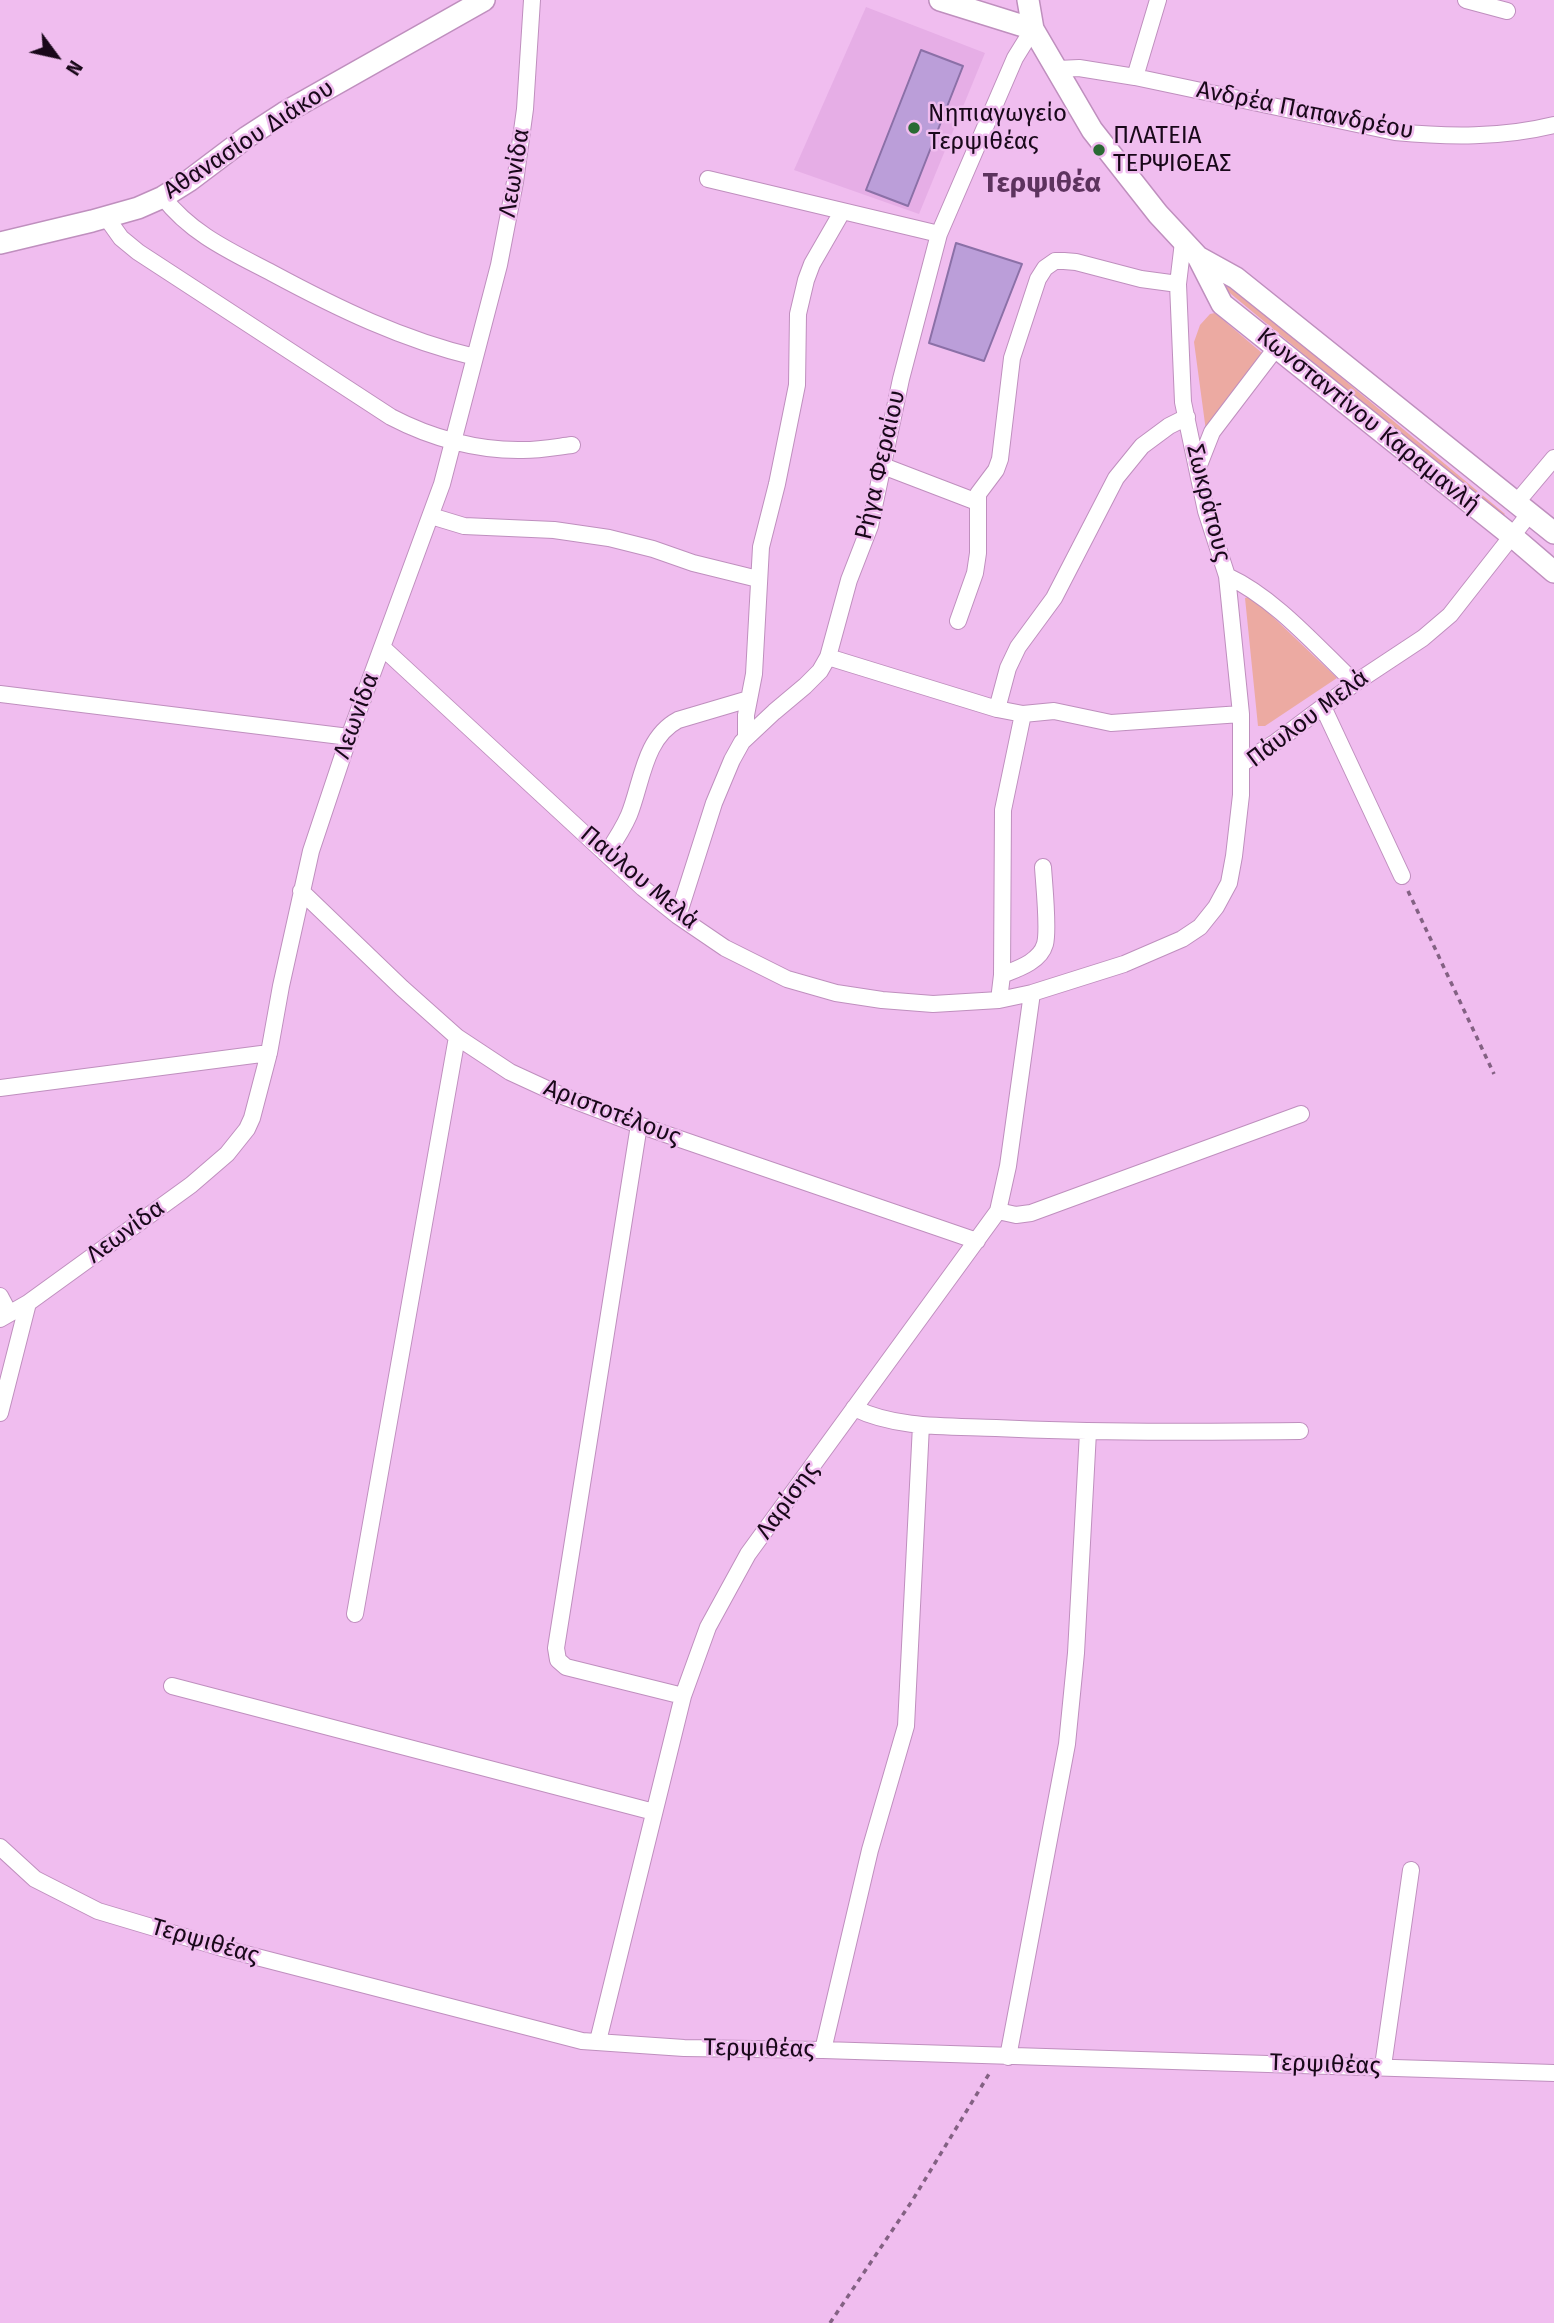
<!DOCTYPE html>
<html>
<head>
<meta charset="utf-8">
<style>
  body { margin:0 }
  #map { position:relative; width:1554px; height:2323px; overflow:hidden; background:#f0bdef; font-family:"Fira Sans",sans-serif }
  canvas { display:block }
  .north { position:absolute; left:21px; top:21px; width:70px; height:70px; -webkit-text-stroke:5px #f0bdef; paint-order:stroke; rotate:123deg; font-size:19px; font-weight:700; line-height:28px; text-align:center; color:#19081a }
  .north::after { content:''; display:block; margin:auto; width:24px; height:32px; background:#19081a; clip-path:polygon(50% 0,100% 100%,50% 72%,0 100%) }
</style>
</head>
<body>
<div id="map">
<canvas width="1554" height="2323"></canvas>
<div class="north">N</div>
</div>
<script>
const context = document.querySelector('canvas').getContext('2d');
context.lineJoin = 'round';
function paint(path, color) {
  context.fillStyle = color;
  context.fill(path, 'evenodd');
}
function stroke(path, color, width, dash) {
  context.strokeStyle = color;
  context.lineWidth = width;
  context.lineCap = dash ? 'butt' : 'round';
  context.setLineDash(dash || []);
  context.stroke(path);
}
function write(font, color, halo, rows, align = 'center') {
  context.font = font + ' "Fira Sans",sans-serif';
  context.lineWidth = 5;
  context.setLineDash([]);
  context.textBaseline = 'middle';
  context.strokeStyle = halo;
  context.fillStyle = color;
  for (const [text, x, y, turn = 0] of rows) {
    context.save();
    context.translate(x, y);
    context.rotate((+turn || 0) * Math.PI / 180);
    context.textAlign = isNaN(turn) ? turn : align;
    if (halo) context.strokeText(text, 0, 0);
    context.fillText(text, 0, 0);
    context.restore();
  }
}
paint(new Path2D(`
  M866 7 985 53 919 214 794 170Z`), '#e6aee6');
paint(new Path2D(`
  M1229 284 1505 514 1501 518 1225 289Z
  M1215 313 1262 353 1206 431 1194 342 1200 325 1210 314Z
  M1251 596 1337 678 1265 726H1258L1245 598Z`), '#ecaaa2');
const building = new Path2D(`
  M921 50 963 66 908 206 866 190Z
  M956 243 1022 264 984 361 929 343Z`);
paint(building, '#bb9ed9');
stroke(building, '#8b70a7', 2);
const minor = new Path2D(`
  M1466 0 1507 11
  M1058 69 1079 68 1135 77 1395 132C1448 137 1502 138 1554 125
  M1135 77 1158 0
  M708 179 939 234
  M163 197C191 234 232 252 272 273 337 308 403 340 475 357
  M106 217 121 238 138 252 391 417C431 438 478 451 523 450 540 450 556 447 572 445
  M1199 465 1212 432 1276 348
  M883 466 977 502
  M1517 502 1554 458
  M431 516 464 526 554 530 609 538 653 549 693 563 758 579
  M1227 576C1275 598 1317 647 1355 683
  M958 621 975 573 978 553V494L996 470 1000 459 1012 358 1038 279 1045 268 1055 261H1064L1076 262 1141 279 1178 284
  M383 648 643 888 678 916 725 948 787 979 836 993 882 1000 933 1004 999 1000 1032 993 1124 964 1182 939 1200 927 1216 907 1229 883 1234 856 1241 795V714L1227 576 1206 511 1183 402 1178 284 1183 242
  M828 657 997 709 1023 714 1054 711 1111 723 1241 714
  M0 694 349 737
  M1323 707 1402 876
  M997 709 1008 668 1018 647 1054 598 1116 478 1142 446 1169 426 1187 417
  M746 738V715L754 674 761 547 777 484 797 385 798 314 806 280 812 264 842 212
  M1241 764 1276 742 1355 683 1423 638 1450 615 1530 513
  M607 853C615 841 623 829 629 815 642 783 644 738 678 720L749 699
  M301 891 402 988 457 1037 510 1072 560 1095 639 1125 977 1241
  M678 916 714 803 732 760 742 742 774 712 805 686 820 671 828 657 849 580 870 526 901 379 939 234 1015 58 1033 29
  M1002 975C1017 969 1040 962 1045 944 1049 930 1044 884 1043 867
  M999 1000 1002 975 1003 810 1023 714
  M0 1088 269 1053
  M639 1125 556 1648 558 1660 566 1667 683 1696
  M998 1211 1016 1215 1031 1213 1301 1114
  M0 1296 9 1313
  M0 1319 28 1303 191 1185 227 1154 247 1129 252 1118 269 1053 281 986 311 851 349 737 442 484 499 265 515 182 525 109 532 0
  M854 1408C897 1429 949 1426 996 1428 1097 1433 1199 1432 1300 1431
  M0 1413 28 1303
  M355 1614 457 1037
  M172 1686 654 1812
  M0 1847 35 1879 98 1911 222 1948 582 2041 684 2048 823 2050 1554 2073
  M598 2041 683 1696 708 1627 748 1554 998 1211 1008 1166 1032 993
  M823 2050 870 1850 906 1726 921 1425
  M1008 2057 1067 1744 1076 1653 1088 1432
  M1383 2066 1411 1870`);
const tertiary = new Path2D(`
  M940 0 1033 29
  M1028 0 1033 29 1092 130 1158 214 1198 257 1222 304 1512 536 1554 572
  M0 243 92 221 138 208 163 197 190 180 247 137 284 113 484 0
  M1198 257 1236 278 1554 533`);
stroke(minor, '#bf8fbe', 18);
stroke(tertiary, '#bf8fbe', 24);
stroke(new Path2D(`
  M1408 891 1494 1074
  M830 2323 912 2201 989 2074`), '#836183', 3.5, [5, 5]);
stroke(minor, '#fff', 16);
stroke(tertiary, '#fff', 21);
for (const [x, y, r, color] of [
  [914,128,7,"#2a6b34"],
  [1099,150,7,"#2a6b34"]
]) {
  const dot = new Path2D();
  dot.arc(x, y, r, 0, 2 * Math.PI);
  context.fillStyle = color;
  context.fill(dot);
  stroke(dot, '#f0bdef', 2.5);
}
write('24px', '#19081a', '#f0bdef', [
  ["Ανδρέα Παπανδρέου",1305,111,11],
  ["Αθανασίου Διάκου",249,140,-33],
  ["Λεωνίδα",515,173,-81],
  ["Κωνσταντίνου Καραμανλή",1368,421,39],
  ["Ρήγα Φεραίου",881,465,-77],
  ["Σωκράτους",1208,503,76],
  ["Λεωνίδα",357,716,-70],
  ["Πάυλου Μελά",1308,719,-37],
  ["Παύλου Μελά",639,878,40],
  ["Αριστοτέλους",612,1113,21],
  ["Λεωνίδα",126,1232,-36],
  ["Λαρίσης",788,1501,-54],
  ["Τερψιθέας",205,1942,16],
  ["Τερψιθέας",759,2049,1],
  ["Τερψιθέας",1325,2065,2]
]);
write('24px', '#19081a', '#f0bdef', [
  ["Νηπιαγωγείο",928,114],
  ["Τερψιθέας",928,142],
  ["ΠΛΑΤΕΙΑ",1113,136],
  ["ΤΕΡΨΙΘΕΑΣ",1113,164]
], 'left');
write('bold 28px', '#5d335e', '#f0bdef', [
  ["Τερψιθέα",1042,184]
]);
</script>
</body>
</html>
